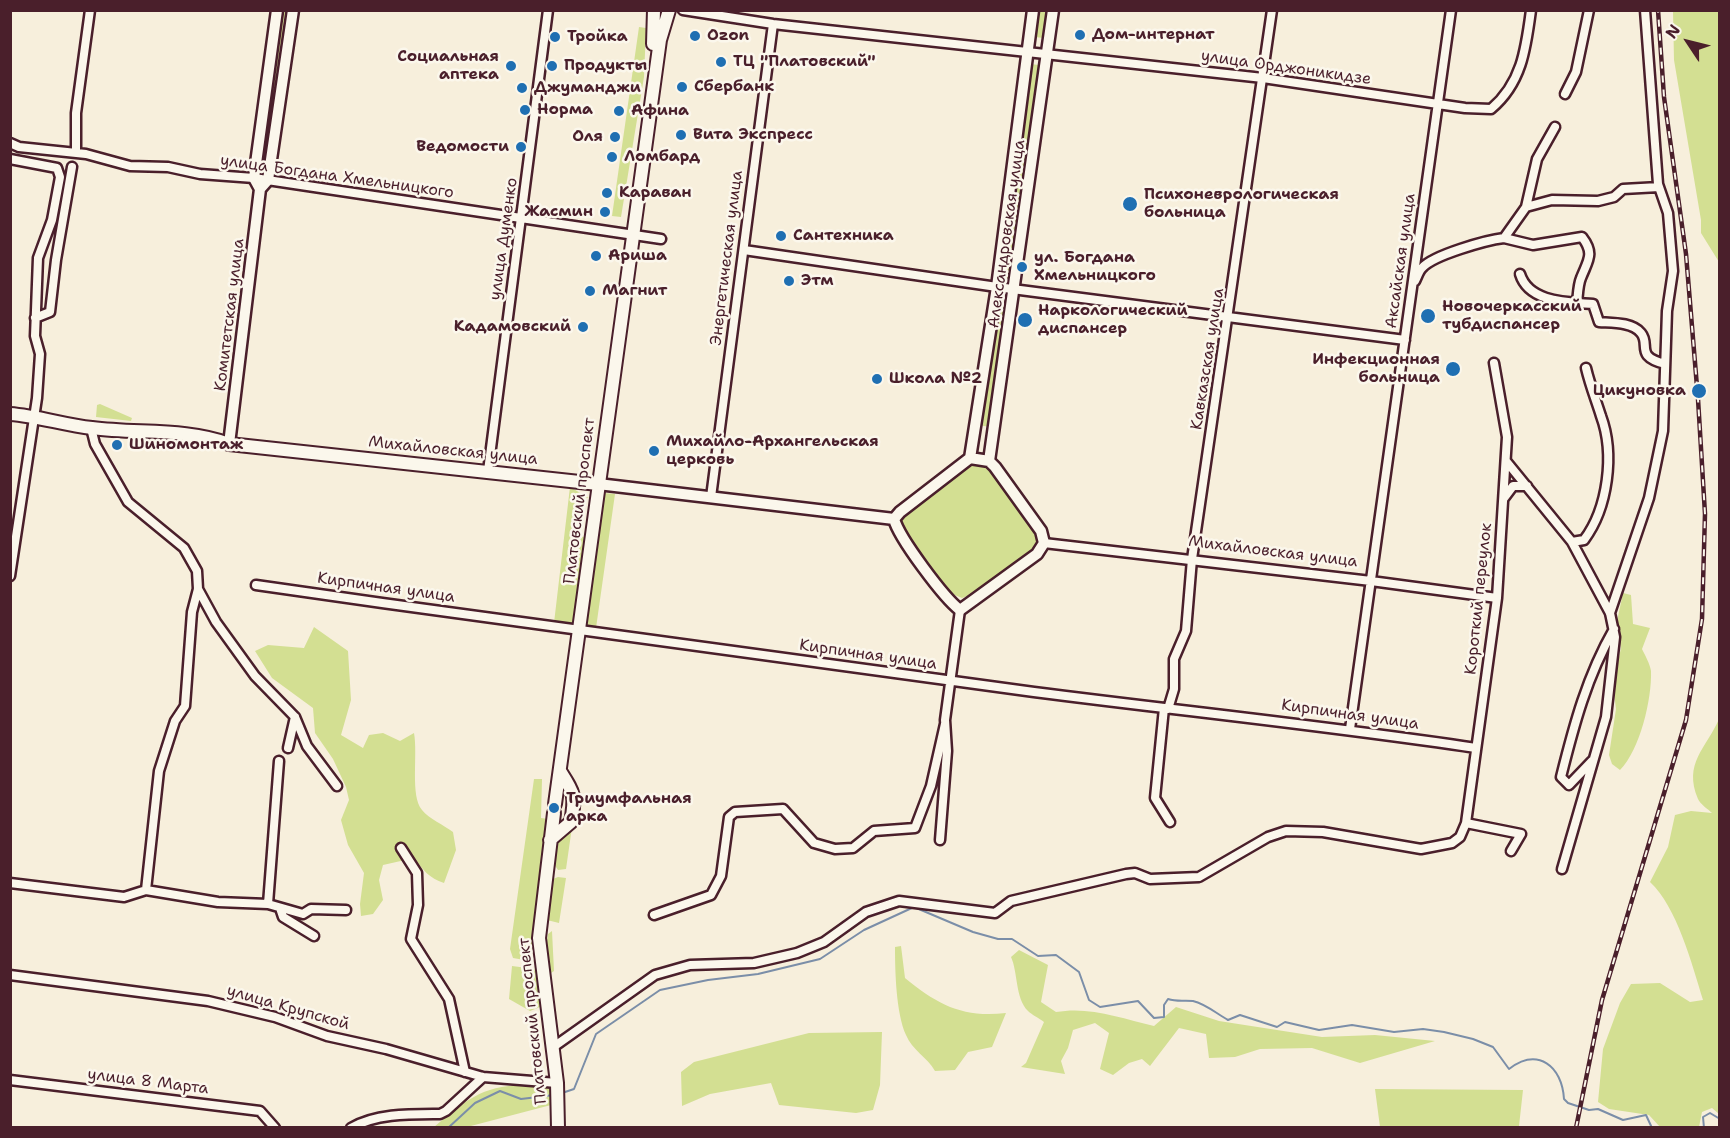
<!DOCTYPE html>
<html>
<head>
<meta charset="utf-8">
<style>
  body { margin:0 }
  #map { position:relative; width:1730px; height:1138px; overflow:hidden; background:#f7efdc; font-family:"Shantell Sans",sans-serif }
  canvas { display:block }
  .frame { position:absolute; inset:0; border:12px solid #4a1f2b; pointer-events:none }
  .north { position:absolute; left:1658px; top:12px; width:60px; height:60px; -webkit-text-stroke:4px #fbf7ec; paint-order:stroke; rotate:305deg; font-size:16px; font-weight:700; line-height:24px; text-align:center; color:#4a1f2b }
  .north::after { content:''; display:block; margin:auto; width:21px; height:27px; background:#4a1f2b; clip-path:polygon(50% 0,100% 100%,50% 72%,0 100%) }
</style>
</head>
<body>
<div id="map">
<canvas width="1730" height="1138"></canvas>
<div class="frame"></div>
<div class="north">N</div>
</div>
<script>
const context = document.querySelector('canvas').getContext('2d');
context.lineJoin = 'round';
function paint(path, color) {
  context.fillStyle = color;
  context.fill(path, 'evenodd');
}
function stroke(path, color, width, dash) {
  context.strokeStyle = color;
  context.lineWidth = width;
  context.lineCap = dash ? 'butt' : 'round';
  context.setLineDash(dash || []);
  context.stroke(path);
}
function write(font, color, halo, rows, align = 'center') {
  context.font = font + ' "Shantell Sans",sans-serif';
  context.lineWidth = 5;
  context.setLineDash([]);
  context.textBaseline = 'middle';
  context.strokeStyle = halo;
  context.fillStyle = color;
  for (const [text, x, y, turn = 0] of rows) {
    context.save();
    context.translate(x, y);
    context.rotate((+turn || 0) * Math.PI / 180);
    context.textAlign = isNaN(turn) ? turn : align;
    if (halo) context.strokeText(text, 0, 0);
    context.fillText(text, 0, 0);
    context.restore();
  }
}
paint(new Path2D(`
  M280 11H289L265 176 257 175Z
  M1037 11H1048L1045 38 1033 37Z
  M1673 11H1719V262L1701 233V220L1674 60Z
  M639 27 646 28 644 77 621 217 612 216Z
  M1030 64 1039 65 1011 279 1003 277Z
  M998 304 1007 305 990 427 978 425Z
  M100 404 132 418 131 421 96 417 97 405Z
  M973 463H981L991 469 1036 532 1037 541 1031 551 970 595 962 598 950 593 903 529 900 519 905 511Z
  M570 487 589 498 577 496 572 535 585 537 573 625 554 623Z
  M604 493 615 494 596 628 585 627Z
  M1623 593 1631 595 1633 624 1650 628 1642 649C1645 655 1650 664 1651 671 1652 699 1640 750 1620 770L1612 764 1609 755 1616 709 1613 685 1621 648 1616 626Z
  M314 627 348 651 351 700 341 735 363 748 369 735 383 733 400 741 414 733C418 755 410 796 422 810 429 819 444 825 453 832L456 850 444 883C429 878 423 870 414 858L383 865 379 880 383 900 373 914 361 916 360 904 364 873 348 845 341 820 349 800 346 787 333 759 315 733 313 708 272 678 255 651 268 645 304 648Z
  M1719 719V1114L1712 1108 1702 1112 1699 1127H1660L1649 1115 1609 1109 1598 1102 1603 1049 1620 1003 1631 984 1660 983 1690 1002 1703 1000C1692 964 1677 907 1650 882L1668 847 1675 815 1691 811 1712 813C1708 809 1700 804 1698 799 1683 763 1706 749 1719 719Z
  M534 779H542L541 818 548 819 530 961 513 958 510 949Z
  M572 827 566 869 558 870 554 864 556 841Z
  M558 877 566 878 559 923 547 920 553 879Z
  M552 931 554 971 551 973 547 970 545 956 548 934Z
  M901 946 905 978C938 1005 963 1018 1006 1013L992 1047 968 1052 955 1070 935 1071C927 1057 912 1050 906 1035 896 1013 895 971 895 947Z
  M1019 950 1048 965 1041 1002 1056 1012C1089 1006 1121 1018 1154 1026L1176 1007 1219 1021 1322 1037 1375 1035 1435 1041 1360 1063 1312 1048 1260 1049 1235 1057 1209 1058 1206 1034 1179 1028 1150 1066 1142 1059 1129 1063 1113 1075 1100 1069 1109 1033 1095 1023 1073 1030 1068 1048 1061 1061 1065 1074 1021 1067 1026 1063 1044 1022C1039 1018 1032 1015 1028 1011 1015 998 1018 972 1011 957Z
  M512 966 535 969 540 1007 530 1011 509 999Z
  M882 1032 880 1085 873 1110 856 1113 779 1105 771 1083 710 1094 682 1106 681 1072 694 1062 809 1033Z
  M523 1085 550 1087 551 1105 467 1127H434C465 1101 481 1086 523 1085Z
  M1375 1089 1523 1090 1519 1126 1380 1127Z`), '#d3df92');
stroke(new Path2D(`
  M562 1093 574 1089 596 1034 660 990 708 980 758 974 820 959 864 930 914 907 973 932 998 939H1012L1038 956 1056 955 1079 972 1089 1000 1100 1007 1138 1001 1154 1018 1164 1017V1005L1168 999C1177 1002 1184 1000 1193 1001 1206 1004 1217 1014 1228 1020L1240 1015 1277 1027 1285 1022 1319 1030 1352 1025 1394 1032 1423 1029 1444 1032 1473 1039 1493 1047 1509 1069C1538 1047 1562 1066 1564 1099L1568 1103 1589 1110 1598 1109 1623 1120 1646 1115 1652 1128
  M448 1128 475 1103 500 1091 521 1099 554 1095
  M1704 1128 1703 1117 1710 1113 1720 1119`), '#7b8ea8', 2);
const minor = new Path2D(`
  M683 10 773 24 1263 78 1465 108 1491 109C1522 83 1526 48 1531 10
  M1565 94 1576 72 1589 10
  M10 143 19 147 86 154 130 166 168 167 200 174 254 178 661 239
  M76 152V113L90 10
  M10 159 57 168 60 177 52 220 38 258 35 336 40 354 37 398 10 576
  M1526 207 1537 159 1555 127
  M1504 238 1533 245 1582 237C1595 254 1588 260 1581 278 1578 285 1578 295 1577 303
  M744 250 997 287 1405 340
  M1520 274C1529 303 1568 302 1593 304L1599 322C1612 323 1632 322 1641 333 1651 345 1634 356 1665 364
  M1415 281C1417 277 1419 271 1422 268 1433 255 1487 240 1504 238L1526 207 1552 200 1598 201 1614 197 1623 189 1659 187
  M35 318 50 312 56 260 72 167
  M91 428 95 444 128 502 184 548 197 571 198 589 192 612 185 706 175 721 159 771 146 890
  M1506 461 1572 542 1610 613 1615 637 1606 717 1562 869
  M488 471 548 10
  M711 497 773 24
  M1504 498 1513 486H1527
  M1572 542 1584 540C1608 508 1615 454 1601 416 1596 400 1590 385 1586 368
  M1044 543 1371 581 1497 598
  M256 585C515 622 774 658 1034 692 1182 711 1329 726 1476 748
  M198 589 216 622 255 676 295 717 307 746 337 786
  M1610 613 1649 498 1663 431 1667 311 1673 271 1668 213 1658 184 1645 10
  M1164 708 1155 798 1170 822
  M1168 709 1174 689V659L1186 631 1192 559 1272 10
  M1350 729 1451 10
  M288 748 295 717
  M1592 761 1569 785 1561 777C1574 725 1587 676 1614 629
  M1466 823 1521 834 1511 851
  M940 840 947 751 945 720 960 610
  M401 848 417 873 418 905 411 939 449 999 465 1072
  M10 883 124 897 146 890 218 902 268 904 303 914 311 909 346 910
  M268 904 279 761
  M280 908 283 917 314 936
  M654 915 711 895 721 876 729 817 735 812 783 809 814 843 835 849 853 848 874 831 915 828 931 786 945 724
  M10 975 208 1001 275 1017 327 1036 386 1049 483 1077 557 1083
  M552 1048 655 975 690 965 754 963 797 953 824 942 866 912 899 901 995 913 1011 901 1126 874 1135 873 1150 879 1199 877 1268 837 1286 831 1323 832 1421 849 1452 843 1460 837 1466 823 1497 598 1507 437 1494 363
  M10 1080 260 1111 275 1128
  M351 1128C376 1113 411 1114 440 1114L446 1111 483 1077`);
const tertiary = new Path2D(`
  M260 189 254 178 277 10
  M229 444 260 189 268 180 293 10
  M970 458 997 287 1033 10
  M970 458 989 461 995 467 1041 531 1044 543 1037 554 960 610C944 598 899 538 894 519L900 512Z
  M989 461 1053 10
  M598 484 894 519`);
const secondary = new Path2D(`
  M653 44 654 10
  M10 414C38 416 64 425 92 428 138 434 186 428 229 444L598 484
  M555 804 660 40 669 10
  M554 813 539 938 557 1083 558 1128
  M550 840 571 822C576 795 574 793 560 771`);
stroke(minor, '#4a1f2b', 13);
stroke(tertiary, '#4a1f2b', 15);
stroke(secondary, '#4a1f2b', 16);
stroke(minor, '#fbf7ec', 8);
stroke(tertiary, '#fbf7ec', 10);
stroke(secondary, '#fbf7ec', 12);
const rail = new Path2D(`
  M1576 1128 1602 1000 1686 720 1702 619 1705 514 1698 399 1686 254 1664 97 1658 10`);
stroke(rail, '#4a1f2b', 4.5);
stroke(rail, '#fbf7ec', 2, [7]);
for (const [x, y, r, color] of [
  [1080,35,6,"#1f6fb2"],
  [695,36,6,"#1f6fb2"],
  [555,37,6,"#1f6fb2"],
  [721,62,6,"#1f6fb2"],
  [511,66,6,"#1f6fb2"],
  [552,66,6,"#1f6fb2"],
  [682,87,6,"#1f6fb2"],
  [522,88,6,"#1f6fb2"],
  [525,110,6,"#1f6fb2"],
  [619,111,6,"#1f6fb2"],
  [681,135,6,"#1f6fb2"],
  [615,137,6,"#1f6fb2"],
  [521,147,6,"#1f6fb2"],
  [612,157,6,"#1f6fb2"],
  [607,193,6,"#1f6fb2"],
  [1130,204,8,"#1f6fb2"],
  [605,212,6,"#1f6fb2"],
  [781,236,6,"#1f6fb2"],
  [596,256,6,"#1f6fb2"],
  [1022,267,6,"#1f6fb2"],
  [789,281,6,"#1f6fb2"],
  [590,291,6,"#1f6fb2"],
  [1428,316,8,"#1f6fb2"],
  [1025,320,8,"#1f6fb2"],
  [583,327,6,"#1f6fb2"],
  [1453,369,8,"#1f6fb2"],
  [877,379,6,"#1f6fb2"],
  [1699,391,8,"#1f6fb2"],
  [117,445,6,"#1f6fb2"],
  [654,451,6,"#1f6fb2"],
  [554,808,6,"#1f6fb2"]
]) {
  const dot = new Path2D();
  dot.arc(x, y, r, 0, 2 * Math.PI);
  context.fillStyle = color;
  context.fill(dot);
  stroke(dot, '#fbf7ec', 2);
}
write('bold 16px', '#4a1f2b', '#fbf7ec', [
  ["Дом-интернат",1092,35],
  ["Ozon",707,36],
  ["Тройка",567,37],
  ["Социальная",499,57,"right"],
  ["аптека",499,75,"right"],
  ["ТЦ \"Платовский\"",733,62],
  ["Продукты",564,66],
  ["Сбербанк",694,87],
  ["Джуманджи",534,88],
  ["Норма",537,110],
  ["Афина",631,111],
  ["Вита Экспресс",693,135],
  ["Оля",603,137,"right"],
  ["Ведомости",509,147,"right"],
  ["Ломбард",624,157],
  ["Караван",619,193],
  ["Психоневрологическая",1144,195],
  ["больница",1144,213],
  ["Жасмин",593,212,"right"],
  ["Сантехника",793,236],
  ["Ариша",608,256],
  ["ул. Богдана",1034,258],
  ["Хмельницкого",1034,276],
  ["Этм",801,281],
  ["Магнит",602,291],
  ["Новочеркасский",1442,307],
  ["тубдиспансер",1442,325],
  ["Наркологический",1038,311],
  ["диспансер",1038,329],
  ["Кадамовский",571,327,"right"],
  ["Инфекционная",1440,360,"right"],
  ["больница",1440,378,"right"],
  ["Школа №2",889,379],
  ["Цикуновка",1686,391,"right"],
  ["Михайло-Архангельская",666,442],
  ["церковь",666,460],
  ["Шиномонтаж",129,445],
  ["Триумфальная",566,799],
  ["арка",566,817]
], 'left');
write('16px', '#4a1f2b', '#fbf7ec', [
  ["улица Орджоникидзе",1286,68,8],
  ["улица Богдана Хмельницкого",337,177,8],
  ["Александровская улица",1007,234,-82],
  ["улица Думенко",504,239,-82],
  ["Энергетическая улица",727,258,-83],
  ["Аксайская улица",1401,261,-82],
  ["Комитетская улица",230,315,-83],
  ["Кавказская улица",1208,359,-81],
  ["Михайловская улица",453,451,6],
  ["Платовский проспект",580,501,-83],
  ["Михайловская улица",1273,552,7],
  ["Кирпичная улица",386,588,8],
  ["Короткий переулок",1479,599,-84],
  ["Кирпичная улица",868,655,8],
  ["Кирпичная улица",1350,715,8],
  ["улица Крупской",288,1008,16],
  ["Платовский проспект",533,1021,-96],
  ["улица 8 Марта",148,1082,7]
]);
</script>
</body>
</html>
